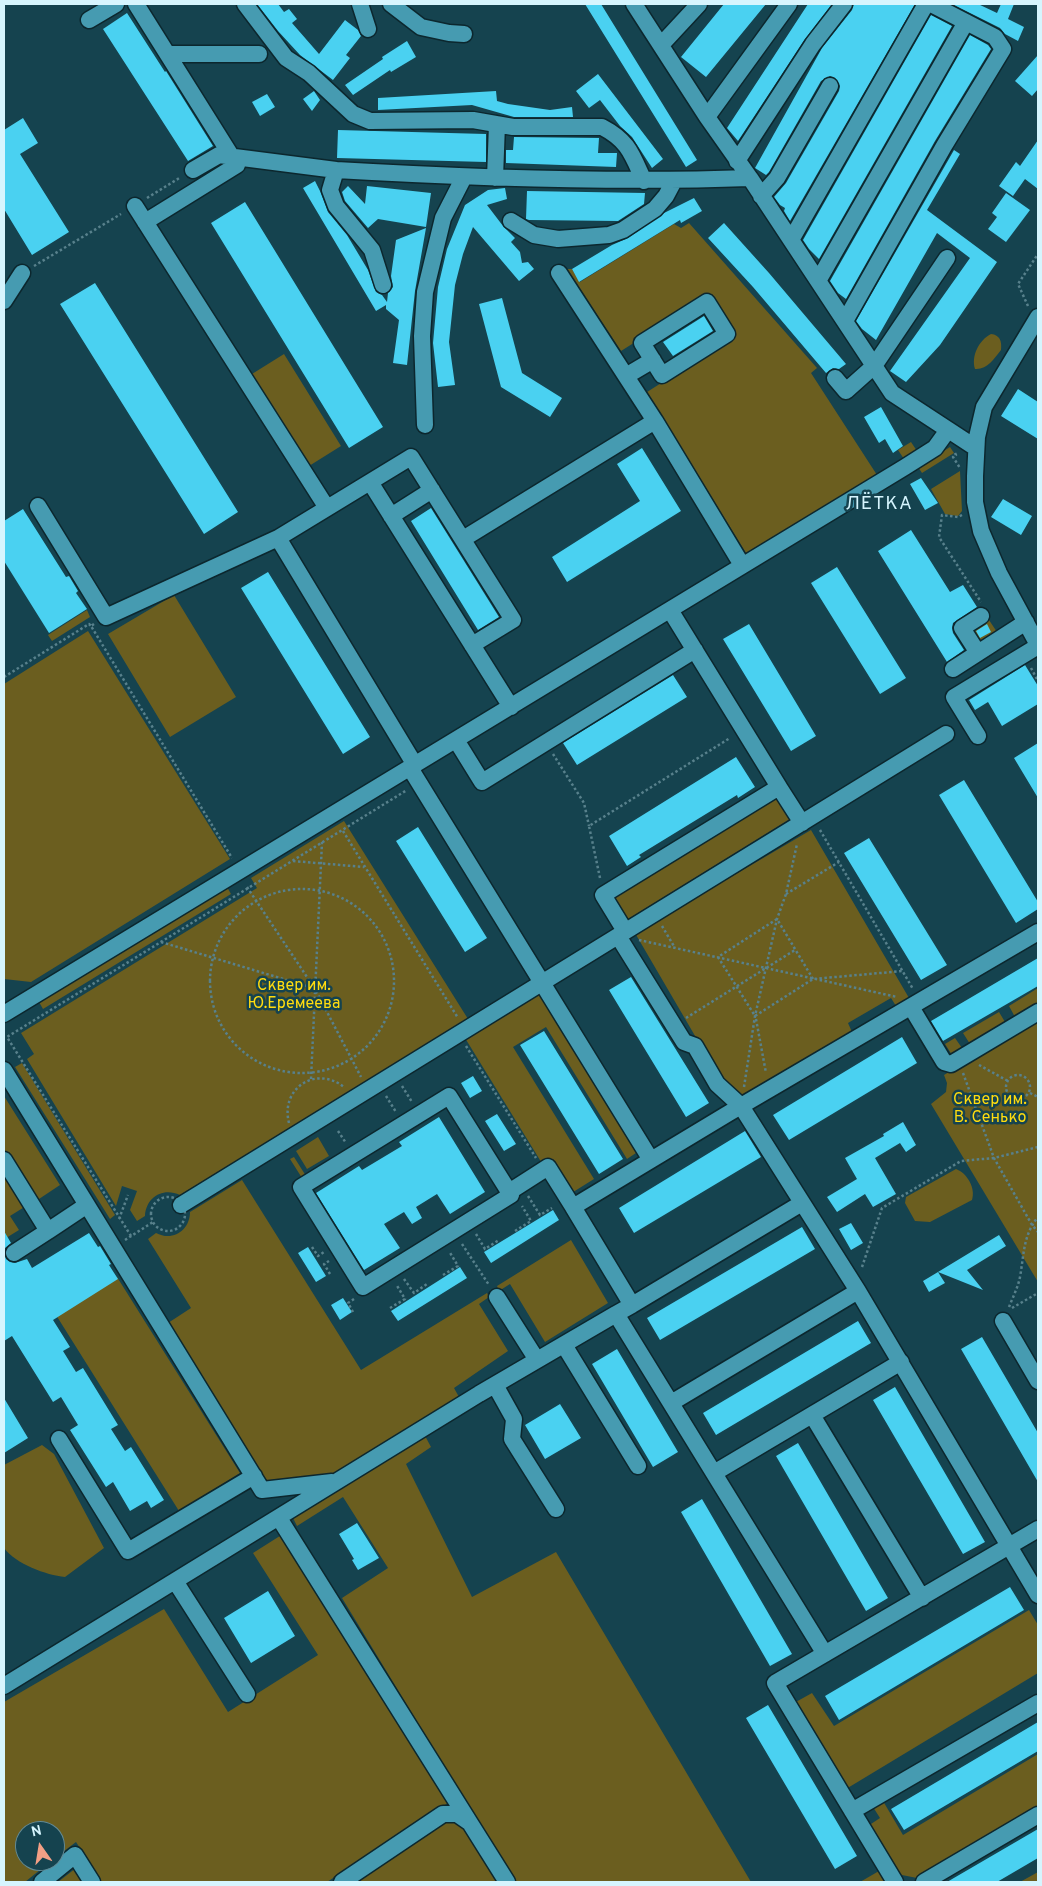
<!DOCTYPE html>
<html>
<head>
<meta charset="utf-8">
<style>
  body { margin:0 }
  #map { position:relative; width:1042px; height:1886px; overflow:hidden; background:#15434f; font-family:Overpass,sans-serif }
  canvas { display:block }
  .frame { position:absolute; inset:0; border:5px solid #d6f5fe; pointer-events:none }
  .north { position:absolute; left:15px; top:1821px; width:50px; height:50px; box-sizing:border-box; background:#15434f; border:1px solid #628a95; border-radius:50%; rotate:347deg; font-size:14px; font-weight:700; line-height:20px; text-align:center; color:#d6f5fe }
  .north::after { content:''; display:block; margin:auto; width:18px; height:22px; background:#f39f85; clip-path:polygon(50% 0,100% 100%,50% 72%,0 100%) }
</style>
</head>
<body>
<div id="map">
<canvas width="1042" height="1886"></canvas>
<div class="frame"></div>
<div class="north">N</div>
</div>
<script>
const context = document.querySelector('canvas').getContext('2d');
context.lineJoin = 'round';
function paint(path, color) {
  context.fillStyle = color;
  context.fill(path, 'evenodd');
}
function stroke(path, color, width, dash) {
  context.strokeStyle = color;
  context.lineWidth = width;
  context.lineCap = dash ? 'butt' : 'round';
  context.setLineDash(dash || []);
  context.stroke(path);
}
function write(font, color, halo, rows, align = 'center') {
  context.font = font + ' Overpass,sans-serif';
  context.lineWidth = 5;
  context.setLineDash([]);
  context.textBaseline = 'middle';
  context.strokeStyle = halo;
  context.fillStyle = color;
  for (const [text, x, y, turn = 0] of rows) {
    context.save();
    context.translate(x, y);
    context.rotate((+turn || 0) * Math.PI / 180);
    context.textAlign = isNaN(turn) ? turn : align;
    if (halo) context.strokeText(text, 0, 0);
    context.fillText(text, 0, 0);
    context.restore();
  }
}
paint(new Path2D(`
  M689 223 817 368 811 373 877 475 746 553 647 392 734 337 708 296 621 351 567 269H572L580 282 674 224 681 228Z
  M991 334C1000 335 1002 341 1001 350 994 359 987 370 975 369 971 356 979 340 991 334Z
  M284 354 341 446 309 466 252 374Z
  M911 442 917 451 904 459 898 450Z
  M950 447 954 453 922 473 918 467Z
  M960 471 962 511 958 516 945 514 931 489Z
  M174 595 236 697 170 737 108 634Z
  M87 610 90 617 52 641 48 635Z
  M987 617 997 632 978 644 969 628Z
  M88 631 230 859 31 982 4 979V684Z
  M777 791 793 817 628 919 612 894Z
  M344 821 468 1019 180 1195C163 1187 146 1197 145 1216L137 1221 130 1210 137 1191 122 1186 116 1206 27 1059 34 1054 21 1033 257 888 251 878Z
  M811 830 909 998 896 1006 891 998 848 1023 852 1032 733 1101 635 933Z
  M227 887 231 894 43 1009 39 1002Z
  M1038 988V1002L1015 1017 1009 1006Z
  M541 991 639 1151 627 1159 546 1027 513 1047 594 1179 570 1194 543 1165 465 1038Z
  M999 1012 1005 1022 970 1044 963 1033Z
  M1038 1019V1282L931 1104 946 1092 947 1083 944 1075Z
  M955 1038 962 1048 952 1055 945 1044Z
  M22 1063 115 1215 110 1219 15 1067Z
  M4 1096 60 1185 36 1201 4 1150Z
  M318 1137 329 1156 307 1169 296 1151Z
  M294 1157 306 1176 302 1178 290 1159Z
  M956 1169C967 1173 976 1188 972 1200L930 1222 915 1221 905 1203 906 1197Z
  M4 1171 26 1206 10 1216 19 1230 6 1238 4 1235Z
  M242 1180 361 1370 487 1293 489 1297 479 1304 508 1351 454 1388 459 1397 348 1470 271 1486 265 1479 168 1323 191 1308 148 1239 156 1233C173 1242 190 1230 190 1212Z
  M571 1240 608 1303 545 1342 510 1284 499 1291 497 1286Z
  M117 1277 240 1473 179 1511 56 1315Z
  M424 1434 431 1447 406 1464 472 1597 556 1552 751 1882H517L461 1794 342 1598 388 1568 343 1497 297 1526 293 1518Z
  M42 1445 54 1454 104 1548 65 1577C46 1575 16 1564 4 1548V1465Z
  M283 1534 448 1803 327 1882H102L76 1842 55 1858V1831H25V1861H51L25 1882H4V1702L164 1609 228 1712 318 1655 253 1553Z
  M1029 1610 1038 1625V1673L846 1789 794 1703 812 1693 834 1726Z
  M1038 1754V1809L922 1879 902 1875 895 1870 868 1826 880 1818 873 1807 883 1801 903 1835Z
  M456 1816 498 1882H361V1879Z
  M76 1868 85 1882H58Z
  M879 1871 886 1882H860Z
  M1038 1872V1882H1020Z`), '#6b5e1f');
paint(new Path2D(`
  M257 4H278L284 12 289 9 297 19 292 23 319 54 345 20 358 30 361 36 346 55 350 58 333 80 300 55 278 31Z
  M585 4H601L697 160 686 167Z
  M724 4H766L706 77 681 57Z
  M808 4H832L805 39 738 141 727 128Z
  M854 4H915L790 221 784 211 785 208 780 205 774 197 786 183 839 91 840 86 835 78 830 76 821 81 769 172 766 175 755 168 822 48 852 10Z
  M952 4H978L997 13 1001 4H1014L1008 19 1024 27 1018 41 1005 34 1000 28Z
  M127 13 165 72 166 71 213 146 188 161 103 29Z
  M931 15 952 26 819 259 809 249 803 240Z
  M970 35 988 45 991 49 935 141 846 299 838 293 830 281Z
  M407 41 416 57 391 72 390 70 353 95 345 85 383 59 382 57Z
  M1038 55V89L1032 96 1015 81Z
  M598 74 663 159 652 168 632 137 620 126 600 100 589 108 576 91Z
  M314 91 320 100 312 111 303 99Z
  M496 91 497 101 508 104 550 110 572 107 573 117H514L472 105 378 110V98Z
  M267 94 275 107 260 116 252 102Z
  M23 118 38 143 20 154 69 232 32 255 4 209V130Z
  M338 130 486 134V162L337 158Z
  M514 137 599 138 598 153H617L616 167 506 163V150H513Z
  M1038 140V189L1025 179 1013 196 999 186 1016 162 1020 166Z
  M954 150 960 154 927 210 997 262 940 345 906 382 890 371 970 258 937 233 876 340 862 329 856 321Z
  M315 181 320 191 328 212 347 235 368 270 376 292 382 295 387 302 388 293 393 287 391 276 396 240 426 228 415 291 407 365 393 363 399 320 386 309V305L376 311 303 188Z
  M348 186 365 204 367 186 431 193 426 227 378 219 368 228 345 201 342 192Z
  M505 188 507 199 487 205 503 226 515 238 511 242 520 252 522 263 528 262 534 269 519 281 473 227 463 254 455 285 449 342 455 385 438 387 433 343 438 287 447 249 465 205 488 190Z
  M527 191 645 193 644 204 618 221 529 220 526 219Z
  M1006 193 1030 210 1006 242 988 229 997 217 992 213Z
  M694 198 702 211 681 223 680 220 579 282 572 269 612 245 628 238 664 213Z
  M245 202 383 427 349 448 211 223Z
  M724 223 769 273 846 364 839 369 833 368 826 373 753 287 708 238Z
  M95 283 238 512 204 534 60 304Z
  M502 298 522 373 562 398 550 417 501 387 479 304Z
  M704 316 713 331 673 356 663 342Z
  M1018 389 1038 402V439L1001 416Z
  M881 407 903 446 893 453 885 439 879 443 864 417Z
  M642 448 681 511 567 582 552 557 640 501 617 464Z
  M921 478 938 503 925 510 910 484Z
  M1003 499 1032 516 1021 535 991 517Z
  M431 508 499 617 478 630 411 521Z
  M23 509 66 577 69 576 78 591 76 593 87 609 49 633 4 561V521Z
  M911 530 950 592 963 585 977 607 953 623 952 628 953 633 964 650 947 662 878 551Z
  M837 567 906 678 880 694 811 583Z
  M268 572 370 737 343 754 241 588Z
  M749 624 816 736 791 751 723 639Z
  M987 624 991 632 980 638 976 631Z
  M1025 665 1038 686V704L1002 726 988 702 975 710 969 700Z
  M673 675 687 697 577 765 563 743Z
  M1038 743V798L1014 758Z
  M736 757 755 787 738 798 737 795 639 855 641 857 627 866 609 836Z
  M964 780 1038 902V909L1016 923 939 795Z
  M418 827 487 938 465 952 396 841Z
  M869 838 947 965 921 980 844 853Z
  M1038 958V986L943 1041 931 1021Z
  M631 977 709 1103 686 1117 609 990Z
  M544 1031 623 1159 599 1174 520 1045Z
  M902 1037 917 1063 789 1140 773 1115Z
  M473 1076 482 1091 470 1098 461 1083Z
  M497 1114 516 1144 504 1151 485 1121Z
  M439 1117 485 1192 450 1214 437 1194 416 1207 422 1218 412 1224 404 1212 384 1224 400 1248 364 1270 316 1193 359 1166 362 1170 402 1146 399 1142Z
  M903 1122 916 1145 906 1152 900 1143 875 1158 896 1194 873 1207 865 1194 837 1212 827 1197 857 1179 845 1158 884 1136 883 1134Z
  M745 1131 761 1157 634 1233 619 1208Z
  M553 1210 559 1220 491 1263 484 1252Z
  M851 1223 863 1243 851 1250 839 1229Z
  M802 1227 815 1249 660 1340 647 1318Z
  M4 1231 11 1243 5 1248 4 1253 6 1259 10 1262 15 1263 27 1259 32 1268 89 1233 98 1247 100 1246 111 1264 109 1265 118 1279 53 1320 70 1347 63 1351 76 1372 83 1368 118 1425 111 1429 125 1451 131 1447 164 1500 151 1508 147 1501 130 1511 113 1482 106 1487 70 1430 78 1425 61 1397 53 1402 12 1336 4 1341Z
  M999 1235 1006 1246 967 1270 983 1290 938 1272Z
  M308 1247 326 1276 316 1282 298 1253Z
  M460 1267 467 1278 398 1321 391 1311Z
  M938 1272 945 1283 929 1292 923 1281Z
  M343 1298 352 1312 340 1320 331 1305Z
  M858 1321 871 1343 716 1435 703 1413Z
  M982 1337 1038 1433V1482L961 1349Z
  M617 1349 678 1452 653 1467 592 1364Z
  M895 1387 985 1542 963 1554 873 1400Z
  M4 1398 28 1438 4 1453Z
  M560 1404 581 1438 545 1459 525 1425Z
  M798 1443 888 1598 866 1611 776 1456Z
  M702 1499 792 1654 770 1666 681 1512Z
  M357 1523 379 1558 358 1570 352 1560 354 1559 339 1534Z
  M1010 1587 1024 1610 839 1720 825 1696Z
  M268 1591 295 1636 251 1663 224 1618Z
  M768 1705 857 1856 835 1869 746 1718Z
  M1038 1722V1751L904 1830 891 1809Z
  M1038 1829V1858L997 1882H947Z`), '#4ad1f1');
const minor = new Path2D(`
  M136 4 237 165 145 222
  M245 4 286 58 309 73 353 114 370 121 473 120 513 127H602C629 141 632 155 644 181
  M360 4 368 29
  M391 4 421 27 449 33 464 34
  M634 4 707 117 750 178 892 393 976 448
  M89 20 116 4
  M661 45 699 4
  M168 54H259
  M707 117 789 4
  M737 161 813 44 844 4
  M193 170 219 155 336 170
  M495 178 497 124
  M761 196 777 178 830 86
  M135 206 327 508
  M511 221 534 235 558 239 609 235 623 230 655 209 666 196 674 181
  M791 240 926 4
  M559 273 655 421 742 565
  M818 281 966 22
  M383 285 372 250 336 206 330 190 336 170C474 178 612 183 750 178
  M4 301 22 273
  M707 302 727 334 662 375 642 343Z
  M1038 317 984 407 977 437 975 476V502L981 531 999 573 1038 645
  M845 321 944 146 1003 49 995 37 931 4
  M626 376 653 360
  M835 378 846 391 874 366 947 258
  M425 425 422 336 425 292 443 218 464 177
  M370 482 511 707
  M38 506 106 617 278 538 411 457 513 620 472 645
  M391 516 432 490
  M278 538 415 765
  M463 539 655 421
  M670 610 779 787
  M978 653 962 628 981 616
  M953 669 1026 622
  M978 736 954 697 1038 646
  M456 740 482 782 695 650
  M410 768 651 1160
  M625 931 603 895 779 787 802 823
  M618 936 684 1042 695 1046 717 1084 741 1106 858 1291 1038 1595
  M911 1007 944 1062 951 1064 1038 1012
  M4 1014 905 467 935 448 948 430
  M4 1070 262 1490 332 1482
  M449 1096 511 1195 363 1287 301 1187Z
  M4 1160 48 1231 87 1205
  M509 1192 548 1167 573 1207
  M181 1205 946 734
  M14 1253 48 1231
  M497 1297 537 1360
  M632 1305 802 1203
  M1003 1321 1038 1381
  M564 1345 638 1466
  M495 1385 514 1419 512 1439 556 1509
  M671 1403 858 1291
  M812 1415 922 1598
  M59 1439 128 1551 254 1476
  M714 1473 901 1362
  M279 1518 470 1823
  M175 1581 247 1694
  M825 1654 616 1314 632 1305 573 1207 729 1113 1038 932
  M4 1686 479 1394 616 1314
  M852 1811 1038 1703
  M42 1882 75 1855 92 1882
  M342 1882 443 1814H457L470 1823 507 1882
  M895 1882 775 1683 1038 1529
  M924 1882 1038 1815`);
stroke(minor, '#0c272e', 19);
stroke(new Path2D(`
  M147 198 181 177
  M34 266 121 214
  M1028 306 1018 284 1038 254
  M955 453 956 455 953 457 960 468
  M962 515 958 517 942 515 939 537 981 602
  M94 624 91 626 232 858
  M1031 668 1038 681
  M4 677 89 624 91 626
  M553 754 584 803 589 826
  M820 830 913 989
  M343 831 458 1018
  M293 861 364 867
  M600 878 589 826 730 738
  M247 887 315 989 361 1077
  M210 981a92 92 0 1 1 184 0a92 92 0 1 1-184 0Z
  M786 894 839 862
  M662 926 675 948
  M639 940 897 997
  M161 942 313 988
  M813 979 777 919 718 957 755 1016 813 979 903 971
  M686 1018 795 950
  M756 1019 766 1073
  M466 1046 536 1158
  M979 1065 1008 1081
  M963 1073 994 1158 1032 1225 1038 1232
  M1006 1087a12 12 0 1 1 24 0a12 12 0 1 1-24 0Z
  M311 1079 322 842
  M402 1086 412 1102
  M744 1087 755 1016 777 919 786 894 797 844
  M1030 1093 1038 1097
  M386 1096 396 1112
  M289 1123C280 1088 316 1065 344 1087
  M338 1131 346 1143
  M528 1196 540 1215 552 1208
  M151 1214a17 17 0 1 1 34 0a17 17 0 1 1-34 0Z
  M119 1219 128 1195
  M515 1231 531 1221 522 1206
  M476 1234 485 1249 499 1240
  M131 1236 7 1037 407 790
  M125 1240 153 1222
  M462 1244 489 1285
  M312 1247 318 1256 324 1252
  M329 1261 324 1264 330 1274
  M862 1267 882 1208 961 1161 994 1158 1038 1147
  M443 1275 458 1266 449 1251
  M404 1279 414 1293 427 1284
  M1009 1307C1013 1297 1018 1287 1020 1277 1024 1255 1023 1235 1038 1217
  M390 1308 405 1299 396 1284
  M1012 1308 1038 1293
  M353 1312 348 1303 354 1299`), '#58818c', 2.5, [2.5, 2.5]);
stroke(minor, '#469bb1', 16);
write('16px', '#ffdc0f', '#15434f', [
  ["Сквер им.",294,987],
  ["Ю.Еремеева",294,1005],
  ["Сквер им.",990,1101],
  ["В. Сенько",990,1119]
]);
context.letterSpacing = '1px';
write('19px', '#d6f5fe', '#15434f', [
  ["ЛЁТКА",879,505]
]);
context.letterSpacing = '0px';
</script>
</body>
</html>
